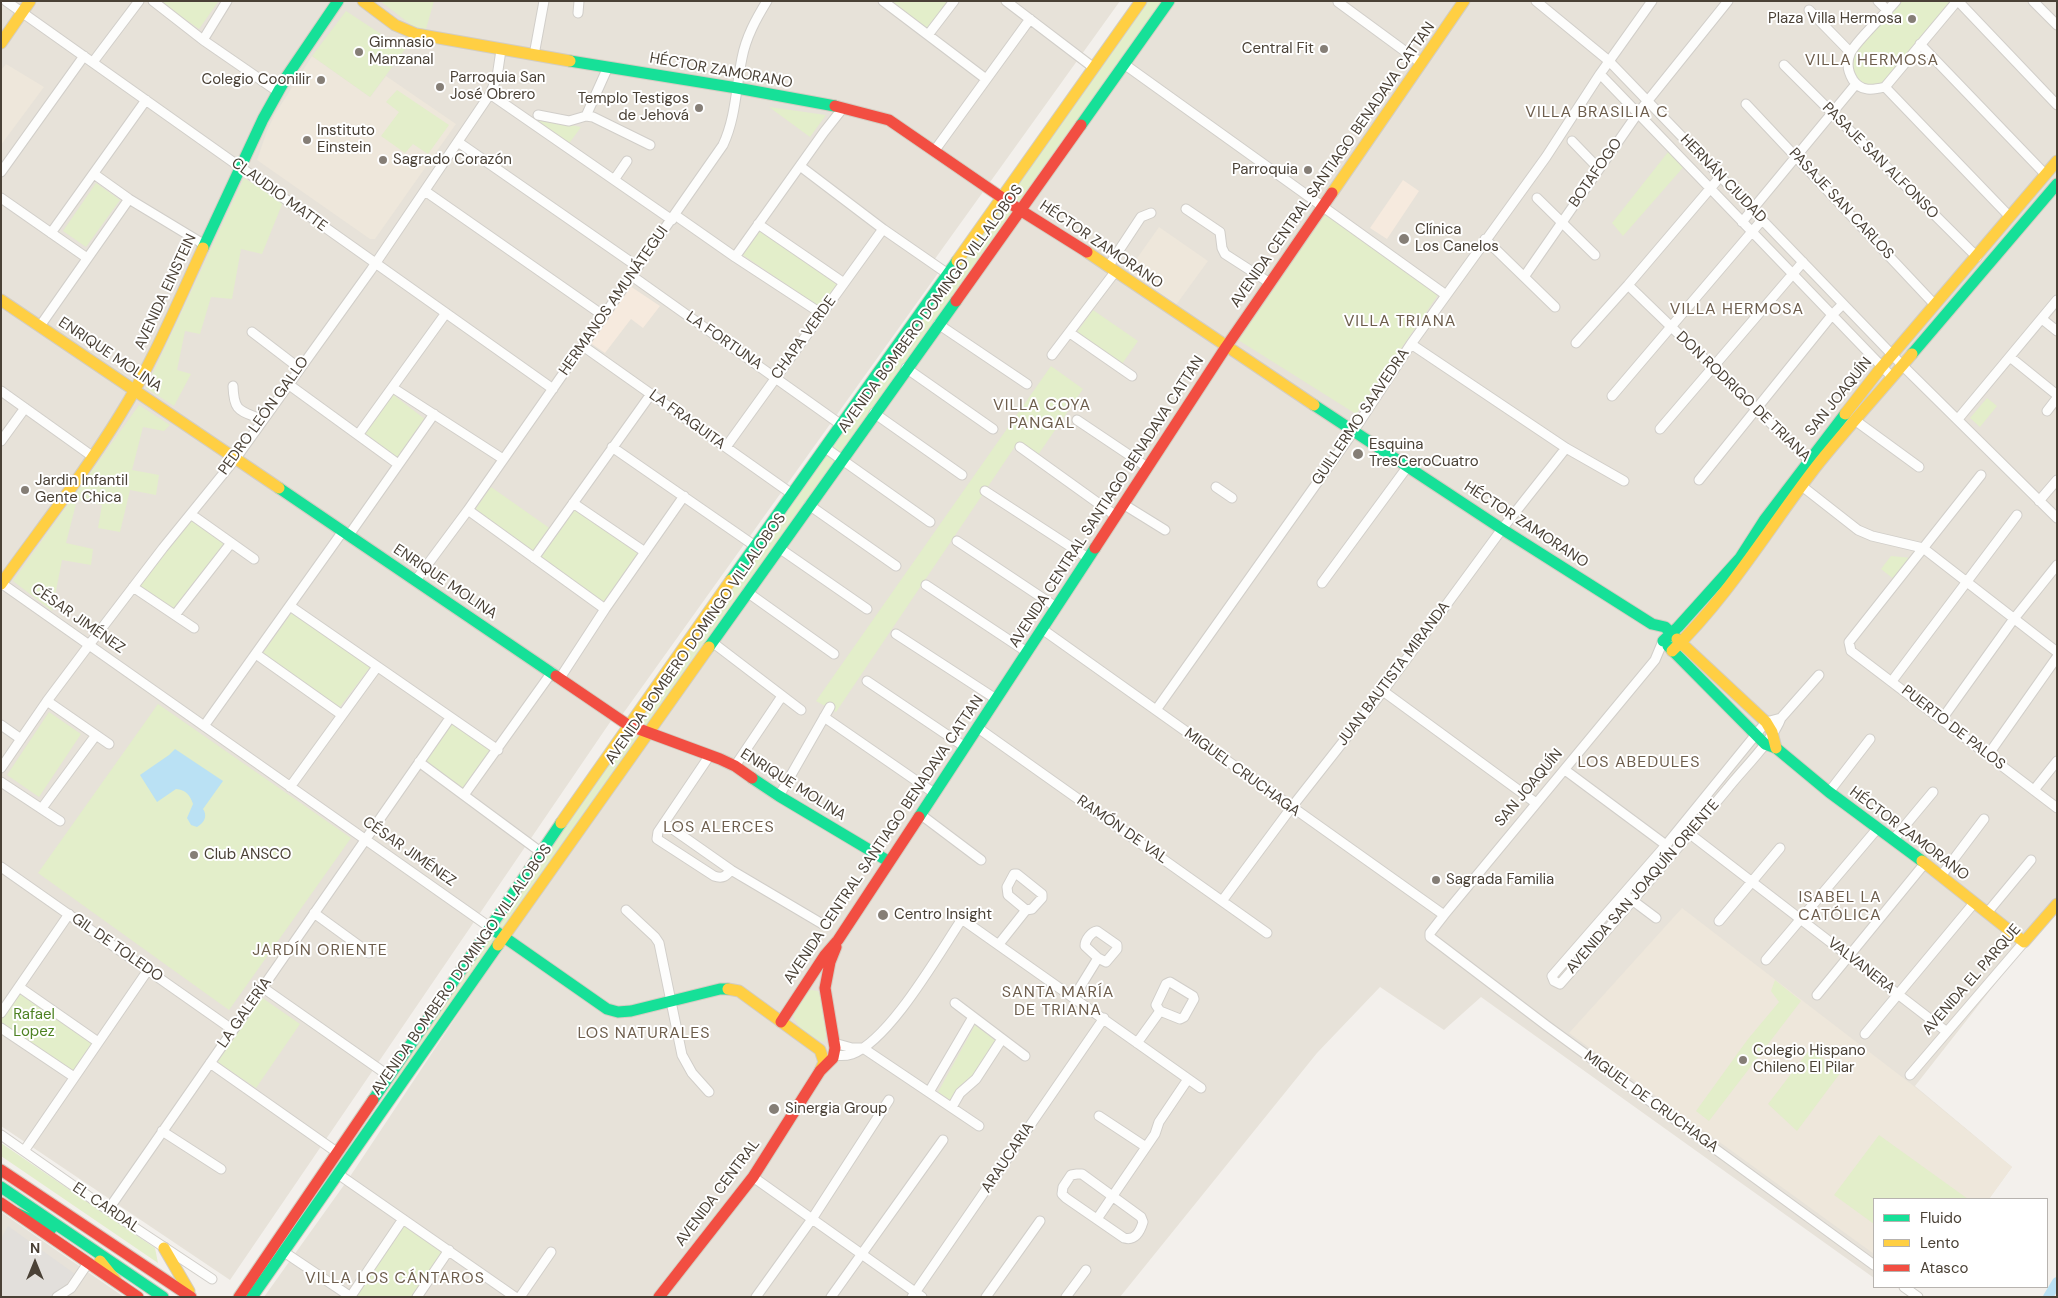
<!DOCTYPE html>
<html>
<head>
<meta charset="utf-8">
<style>
  body { margin:0 }
  #map { position:relative; width:2058px; height:1298px; overflow:hidden; background:#f3f0ec; font-family:"DM Sans",sans-serif }
  canvas { display:block }
  .frame { position:absolute; inset:0; border:2px solid #4a4136; pointer-events:none }
  .legend { position:absolute; left:1873px; top:1198px; width:175px; height:90px; box-sizing:border-box; background:#fff; border:1px solid #b7b3af; margin:0; padding:6px 9px; list-style:none; font-size:15px; color:#4a4136 }
  .legend li { display:flex; align-items:center; gap:10px; height:25px }
  .legend b { width:25px; border:1px solid #b7b3af }
  .north { position:absolute; left:10px; top:1238px; width:50px; height:50px; -webkit-text-stroke:4px #fff; paint-order:stroke; rotate:0deg; font-size:14px; font-weight:700; line-height:20px; text-align:center; color:#4a4136 }
  .north::after { content:''; display:block; margin:auto; width:18px; height:22px; background:#4a4136; clip-path:polygon(50% 0,100% 100%,50% 72%,0 100%) }
</style>
</head>
<body>
<div id="map">
<canvas width="2058" height="1298"></canvas>
<div class="frame"></div>
<ul class="legend">
<li><b style="height:6px;background:#16e098"></b>Fluido</li>
<li><b style="height:6px;background:#ffcf43"></b>Lento</li>
<li><b style="height:6px;background:#f24e42"></b>Atasco</li>
</ul>
<div class="north">N</div>
</div>
<script>
const context = document.querySelector('canvas').getContext('2d');
context.lineJoin = 'round';
function paint(path, color) {
  context.fillStyle = color;
  context.fill(path, 'evenodd');
}
function stroke(path, color, width, dash) {
  context.strokeStyle = color;
  context.lineWidth = width;
  context.lineCap = dash ? 'butt' : 'round';
  context.setLineDash(dash || []);
  context.stroke(path);
}
function write(font, color, halo, rows, align = 'center') {
  context.font = font + ' "DM Sans",sans-serif';
  context.lineWidth = 4;
  context.setLineDash([]);
  context.textBaseline = 'middle';
  context.strokeStyle = halo;
  context.fillStyle = color;
  for (const [text, x, y, turn = 0] of rows) {
    context.save();
    context.translate(x, y);
    context.rotate((+turn || 0) * Math.PI / 180);
    context.textAlign = isNaN(turn) ? turn : align;
    if (halo) context.strokeText(text, 0, 0);
    context.fillText(text, 0, 0);
    context.restore();
  }
}
paint(new Path2D(`
  M1 1H1120L932 263 941 269 622 715 617 712 230 1280 1 1126Z
  M1170 1H2057V908L2028 942 1915 1086 2012 1167 1989 1199H1874V1278L1481 997 1444 1030 1380 987 1317 1053 1120 1297H264L349 1178 517 925Z
  M1 1212 124 1297H1Z`), '#e7e2d9');
paint(new Path2D(`
  M1403 180 1419 191 1387 239 1370 228Z
  M630 286 660 306 643 328 631 319 605 353 589 342Z`), '#f6eade');
paint(new Path2D(`
  M312 56 370 97 386 76 456 124 375 239H370L257 160 267 131 275 114Z
  M6 64 44 87 1 145V70Z
  M1159 227 1208 261 1176 305 1128 271Z
  M1682 908 1915 1087 2012 1167 1989 1199H1874V1254L1569 1033Z`), '#eee7db');
paint(new Path2D(`
  M160 1H217L218 2 199 29Z
  M380 1H434L426 29 414 27Z
  M888 1H951L928 32Z
  M1146 1H1163L435 1030 342 1149 545 851Z
  M1896 1H1957L1885 87 1873 90 1850 75V52Z
  M346 11 390 40 406 48 370 97 312 56Z
  M397 90 449 125 428 154 413 144 405 153 381 136 399 112 386 102Z
  M769 107 826 115 810 137Z
  M534 118 581 127 568 145 533 121Z
  M1672 147 1687 163 1623 236 1612 223Z
  M244 178 283 202 262 254 241 249 232 299 211 297 200 334 185 331 177 370 191 374 174 406 146 388Z
  M96 183 120 200 86 247 63 231Z
  M1316 207 1438 295 1356 414 1235 338Z
  M758 228 839 284 821 308 740 253Z
  M1093 310 1138 341 1122 364 1077 332Z
  M1051 366 1083 389 1038 455 1018 442 836 712 816 701Z
  M391 393 426 420 398 458 362 431Z
  M1987 398 1997 406 1980 427 1970 418Z
  M139 405 170 425 164 431 143 427 132 470 159 475 156 495 130 490 120 532 98 528 102 505 77 500 66 543 93 549 91 565 62 560 52 611 13 581Z
  M491 487 555 532 573 506 640 554 605 604 474 511Z
  M193 519 227 543 175 611 138 587 165 549Z
  M1891 556 1912 558 1895 580 1881 569Z
  M292 612 371 666 339 708 263 653Z
  M158 704 351 838 229 1010 38 873Z
  M49 712 81 734 39 797 7 775Z
  M452 722 493 750 464 791 424 761Z
  M1775 980 1801 1001 1709 1121 1696 1111 1748 1039 1779 1002 1771 991Z
  M20 990 95 1042 74 1074 1 1025V1017Z
  M811 990 818 991C823 1002 831 1032 824 1042 811 1037 797 1029 793 1015L806 994Z
  M261 997 300 1024 256 1088 216 1061Z
  M975 1025 996 1041 974 1076 960 1086 950 1100 938 1092Z
  M1810 1049 1841 1072 1797 1131 1768 1104Z
  M1879 1135 1968 1199H1874V1224L1834 1195Z
  M1 1143 155 1248 158 1263 1 1156Z
  M403 1222 446 1251 415 1297H359L354 1293Z`), '#e3eeca');
paint(new Path2D(`
  M8 1226 75 1274 62 1289 51 1297H1V1239Z`), '#e2dfdb');
paint(new Path2D(`
  M175 749 223 781 203 809C208 816 204 823 197 827L191 825 187 818 193 804C190 795 186 790 176 789L157 802 140 775 169 755Z`), '#bae1f4');
stroke(new Path2D(`
  M2048 1297 2057 1282`), '#bae1f4', 10);
const street = new Path2D(`
  M6 1 553 389
  M153 1 203 40 277 91
  M883 1 986 79
  M1006 1 1094 68
  M1536 1 1609 61 1903 366 2057 518
  M1878 1 1888 11
  M1896 1C1887 12 1853 44 1850 54 1846 64 1848 72 1853 80 1861 92 1873 90 1885 87L1957 1
  M1958 1 2057 105
  M2033 1 2057 25
  M1338 2 1421 63
  M1809 10 1850 52
  M578 13 579 1
  M928 35 954 1
  M203 40 227 1
  M1920 44 2045 174
  M534 55 544 1
  M93 62 139 1
  M1124 64 1446 295
  M1784 65 1977 257
  M608 67 586 116 593 117 650 145
  M1600 74 1892 377
  M1885 87 2010 217
  M490 94 672 220
  M1746 104 1935 305
  M538 115 569 121 586 116
  M1572 141 1599 169
  M458 142 638 267
  M935 150 1030 19
  M800 166 883 229 948 274
  M1 172 84 56
  M94 174 129 199 205 245
  M614 180 627 161
  M425 191 604 316
  M1 198 87 258
  M1537 198 1595 255
  M1186 209 1220 232 1222 248 1225 254 1270 283
  M675 215 735 257 822 314
  M1742 222 1856 84
  M758 224 844 283
  M51 233 146 100
  M1485 239 1555 307
  M735 257 824 132 843 108
  M1108 267 1141 217 1151 213
  M632 276 840 424
  M1524 277 1638 113 1728 1
  M1628 285 1813 464
  M2042 319 2057 331
  M938 324 1027 384
  M40 326 129 199
  M252 332 299 368
  M1070 333 1132 376
  M1576 343 1628 285 1720 177
  M1411 344 1566 448 1624 481
  M583 346 792 494
  M1052 355 1115 272
  M2010 357 2057 395
  M906 368 993 429
  M288 384 398 464
  M233 386C234 413 240 410 263 420
  M393 388 503 459
  M1 391 92 456
  M1612 396 1762 220
  M2047 411 2057 398
  M874 413 962 475
  M1958 419 2057 300
  M1077 420 1147 467
  M1856 421 1919 467
  M1660 429 1803 262
  M358 435 446 313
  M1 441 25 408
  M612 447 755 546
  M726 447 883 229
  M824 447 930 522
  M1020 447 1116 516
  M1981 475 1849 642 1851 651 2057 808
  M1699 480 1832 315 1843 304
  M1798 483 1858 530 1872 536 1923 548 2057 652
  M1216 487 1232 498
  M985 491 1088 558
  M2039 501 2057 480
  M573 503 645 552
  M1123 504 1165 530
  M809 505 896 566
  M468 510 605 609
  M192 515 254 559
  M349 535 434 414
  M957 541 1056 607
  M779 548 867 609
  M534 558 651 394
  M416 580 468 510 723 145C736 117 736 87 742 58 746 37 756 19 767 1
  M1 583 491 928
  M1322 583 1408 466
  M926 585 1027 652
  M133 587 194 628
  M747 592 834 654
  M290 606 498 750
  M175 615 231 543
  M1042 629 1444 915
  M896 634 996 699
  M1663 641 1655 660 1444 915 1430 933V937L1547 1026 1874 1265
  M712 642 801 710
  M256 654 342 715
  M560 678 605 609 684 496
  M867 681 965 747
  M1892 681 2017 515
  M1383 691 1536 803
  M47 701 109 744
  M1156 710 1351 435 1411 344 1546 157 1600 74 1652 1
  M824 717 934 793
  M1781 718 1766 722 1666 845 1552 976 1554 981 1560 984C1617 919 1673 854 1728 788 1743 769 1773 740 1781 718L1819 675
  M1942 719 2013 620 2057 565
  M1 725 21 739
  M204 726 343 531
  M978 728 1267 933
  M710 755 658 832 657 839 714 876C723 879 726 876 731 870L824 925
  M1988 755 2057 657
  M419 762 542 853
  M735 766 782 696
  M1 768 47 701 89 645 163 548 236 458 371 270 490 94 497 77 501 50
  M1565 770 1666 845
  M1 782 60 821
  M290 787 377 667
  M2034 790 2057 761
  M1829 792 1870 739
  M464 795 552 672
  M779 796 830 707
  M42 808 96 735
  M920 814 981 860
  M664 823 731 870
  M1686 831 1947 1032
  M1893 840 1933 792
  M1 867 233 1030
  M1014 874H1017L1042 894V898L1032 909 1026 910 1008 895 1007 887Z
  M1941 876 1984 819
  M1628 897 1656 918
  M1222 901 1291 808 1383 691 1502 529 1566 448
  M626 910 655 937 659 943 682 1055 692 1073 709 1092
  M314 913 369 953
  M1987 913 2031 860
  M956 915 1201 1088
  M1719 921 1780 848
  M1097 931 1117 945V949L1106 962 1098 958 1085 946C1085 940 1091 932 1097 931Z
  M999 944 1026 910
  M1766 960 1877 829
  M1170 982 1193 996 1194 999 1184 1017 1180 1019 1160 1011 1156 1005 1166 984Z
  M19 987 98 1042
  M262 987 389 1076
  M1817 995 1925 863
  M1074 997 1098 958
  M955 1003 1025 1056
  M1 1013 69 914
  M1 1028 74 1077
  M1865 1034 1974 903
  M834 1043 852 1048H863
  M1137 1043 1160 1011
  M863 1048 979 1126
  M833 1055C840 1056 846 1056 852 1054 890 1040 939 953 962 919
  M210 1063 338 1153
  M1910 1075 2024 942
  M929 1092 973 1017
  M952 1107 960 1093 976 1079 1002 1039
  M1099 1116 1146 1147
  M162 1131 221 1169
  M1 1135 108 1210 212 1279
  M24 1151 148 970
  M338 1174 515 1297
  M1077 1174H1082L1141 1217 1143 1222C1140 1232 1135 1241 1124 1238L1066 1198 1062 1194 1063 1187 1071 1175Z
  M753 1177 922 1297
  M108 1210 450 718
  M1097 1219 1155 1134 1159 1122 1188 1079
  M284 1252 351 1297
  M1904 1287 1918 1297
  M351 1296 403 1219
  M57 1297 71 1288 88 1263
  M417 1297 449 1250
  M520 1297 551 1252
  M756 1297 812 1219 889 1100
  M831 1297 943 1140
  M912 1297 1104 1018
  M986 1297 1040 1221
  M1066 1297 1086 1270`);
const fast = new Path2D(`
  M570 61 737 88 835 106
  M1081 125 1169 1
  M203 248 263 119 287 76 338 1
  M1912 354 2057 184
  M1314 405 1502 529 1652 624 1665 627 1677 639
  M279 488 556 676
  M731 580 957 261
  M1663 641 1678 627 1740 558 1765 519 1845 414
  M1668 646 1765 744 1776 748 1829 792 1922 861
  M709 647 956 301
  M752 778 779 796 888 861
  M919 817 1095 548
  M491 928 607 1009 618 1012 631 1011 720 989H728
  M373 1100 561 823
  M1 1187 163 1297
  M16 1213 51 1229
  M252 1297 498 945`);
const slow = new Path2D(`
  M363 1 395 25 416 34 570 61
  M1 43 30 1
  M1332 193 1464 1
  M1087 252 1314 405
  M957 261 1141 1
  M1 300 279 488
  M1845 414 1880 369 2057 161
  M1 584C41 528 84 474 120 415 153 362 177 304 203 248
  M1677 639 1766 722 1772 732 1776 748
  M1672 651C1728 597 1768 529 1815 468 1846 429 1880 392 1912 354
  M561 823 731 580
  M1922 861 2024 942 2057 904
  M498 945 709 647
  M728 989 739 991 820 1050 824 1062 820 1071
  M164 1248 189 1291
  M100 1261 116 1281`);
const jam = new Path2D(`
  M835 106 889 120 1020 210 1087 252
  M956 301 1081 125
  M1095 548 1226 347 1332 193
  M556 676 628 725 720 759 735 766 752 778
  M781 1022 825 955 838 940 919 817
  M1 1170 191 1297
  M1 1203 138 1297
  M239 1297 373 1100
  M659 1297 753 1177 820 1071 833 1058 835 1048 825 988 830 962 836 947`);
stroke(street, '#d1cec9', 11);
stroke(fast, '#d3cdc2', 13);
stroke(slow, '#d3cdc2', 13);
stroke(jam, '#d3cdc2', 13);
stroke(street, '#fdfdfc', 9);
stroke(fast, '#16e098', 11);
stroke(slow, '#ffcf43', 11);
stroke(jam, '#f24e42', 11);
for (const [x, y, r, color] of [
  [1912,19,5,"#857e76"],
  [1324,49,5,"#857e76"],
  [359,52,5,"#857e76"],
  [321,80,5,"#857e76"],
  [440,87,5,"#857e76"],
  [699,108,5,"#857e76"],
  [307,140,5,"#857e76"],
  [383,160,5,"#857e76"],
  [1308,170,5,"#857e76"],
  [1404,239,6,"#857e76"],
  [1358,454,6,"#857e76"],
  [25,490,5,"#857e76"],
  [194,855,5,"#857e76"],
  [1436,880,5,"#857e76"],
  [883,915,6,"#857e76"],
  [1743,1060,5,"#857e76"],
  [774,1109,6,"#857e76"]
]) {
  const dot = new Path2D();
  dot.arc(x, y, r, 0, 2 * Math.PI);
  context.fillStyle = color;
  context.fill(dot);
  stroke(dot, '#fff', 2);
}
write('15px', '#4a4136', '#fff', [
  ["Plaza Villa Hermosa",1902,19,"right"],
  ["Gimnasio",369,43],
  ["Manzanal",369,60],
  ["Central Fit",1314,49,"right"],
  ["Parroquia San",450,78],
  ["José Obrero",450,95],
  ["Colegio Coonilir",311,80,"right"],
  ["Templo Testigos",689,99,"right"],
  ["de Jehová",689,116,"right"],
  ["Instituto",317,131],
  ["Einstein",317,148],
  ["Sagrado Corazón",393,160],
  ["Parroquia",1298,170,"right"],
  ["Clínica",1415,230],
  ["Los Canelos",1415,247],
  ["Esquina",1369,445],
  ["TresCeroCuatro",1369,462],
  ["Jardin Infantil",35,481],
  ["Gente Chica",35,498],
  ["Club ANSCO",204,855],
  ["Sagrada Familia",1446,880],
  ["Centro Insight",894,915],
  ["Colegio Hispano",1753,1051],
  ["Chileno El Pilar",1753,1068],
  ["Sinergia Group",785,1109]
], 'left');
write('15px', '#4a4136', '#fff', [
  ["HÉCTOR ZAMORANO",721,71,10],
  ["PASAJE SAN ALFONSO",1880,161,45],
  ["AVENIDA CENTRAL SANTIAGO BENADAVA CATTAN",1333,165,-55],
  ["BOTAFOGO",1596,173,-55],
  ["HERNÁN CIUDAD",1723,179,46],
  ["CLAUDIO MATTE",279,195,36],
  ["PASAJE SAN CARLOS",1841,204,47],
  ["HÉCTOR ZAMORANO",1101,245,34],
  ["AVENIDA EINSTEIN",166,292,-65],
  ["HERMANOS AMUNÁTEGUI",614,301,-55],
  ["AVENIDA BOMBERO DOMINGO VILLALOBOS",931,309,-54],
  ["CHAPA VERDE",804,338,-54],
  ["LA FORTUNA",724,341,35],
  ["ENRIQUE MOLINA",110,355,34],
  ["DON RODRIGO DE TRIANA",1743,397,44],
  ["SAN JOAQUÍN",1839,397,-51],
  ["PEDRO LEÓN GALLO",264,416,-54],
  ["GUILLERMO SAAVEDRA",1361,417,-56],
  ["LA FRAGUITA",687,420,36],
  ["AVENIDA CENTRAL SANTIAGO BENADAVA CATTAN",1107,502,-57],
  ["HÉCTOR ZAMORANO",1526,525,33],
  ["ENRIQUE MOLINA",445,582,34],
  ["CÉSAR JIMÉNEZ",78,619,35],
  ["AVENIDA BOMBERO DOMINGO VILLALOBOS",696,639,-55],
  ["JUAN BAUTISTA MIRANDA",1394,674,-53],
  ["PUERTO DE PALOS",1953,728,38],
  ["MIGUEL CRUCHAGA",1242,773,36],
  ["ENRIQUE MOLINA",793,785,32],
  ["SAN JOAQUÍN",1529,788,-50],
  ["RAMÓN DE VAL",1122,830,35],
  ["HÉCTOR ZAMORANO",1909,834,37],
  ["AVENIDA CENTRAL SANTIAGO BENADAVA CATTAN",884,840,-56],
  ["CÉSAR JIMÉNEZ",409,852,35],
  ["AVENIDA SAN JOAQUÍN ORIENTE",1643,887,-49],
  ["GIL DE TOLEDO",117,948,35],
  ["VALVANERA",1861,966,38],
  ["AVENIDA BOMBERO DOMINGO VILLALOBOS",462,970,-55],
  ["AVENIDA EL PARQUE",1972,980,-49],
  ["LA GALERÍA",245,1013,-55],
  ["MIGUEL DE CRUCHAGA",1651,1102,36],
  ["ARAUCARIA",1008,1158,-56],
  ["AVENIDA CENTRAL",718,1193,-53],
  ["EL CARDAL",106,1208,34]
]);
write('15px', '#4e8223', '#fff', [
  ["Rafael",34,1015],
  ["Lopez",34,1032]
]);
context.letterSpacing = '1px';
write('16px', '#6e5e4d', '#fff', [
  ["VILLA HERMOSA",1872,61],
  ["VILLA BRASILIA C",1597,113],
  ["VILLA HERMOSA",1737,310],
  ["VILLA TRIANA",1400,322],
  ["VILLA COYA",1042,406],
  ["PANGAL",1042,424],
  ["LOS ABEDULES",1639,763],
  ["LOS ALERCES",719,828],
  ["ISABEL LA",1840,898],
  ["CATÓLICA",1840,916],
  ["JARDÍN ORIENTE",320,951],
  ["SANTA MARÍA",1058,993],
  ["DE TRIANA",1058,1011],
  ["LOS NATURALES",644,1034],
  ["VILLA LOS CÁNTAROS",395,1279]
]);
context.letterSpacing = '0px';
</script>
</body>
</html>
